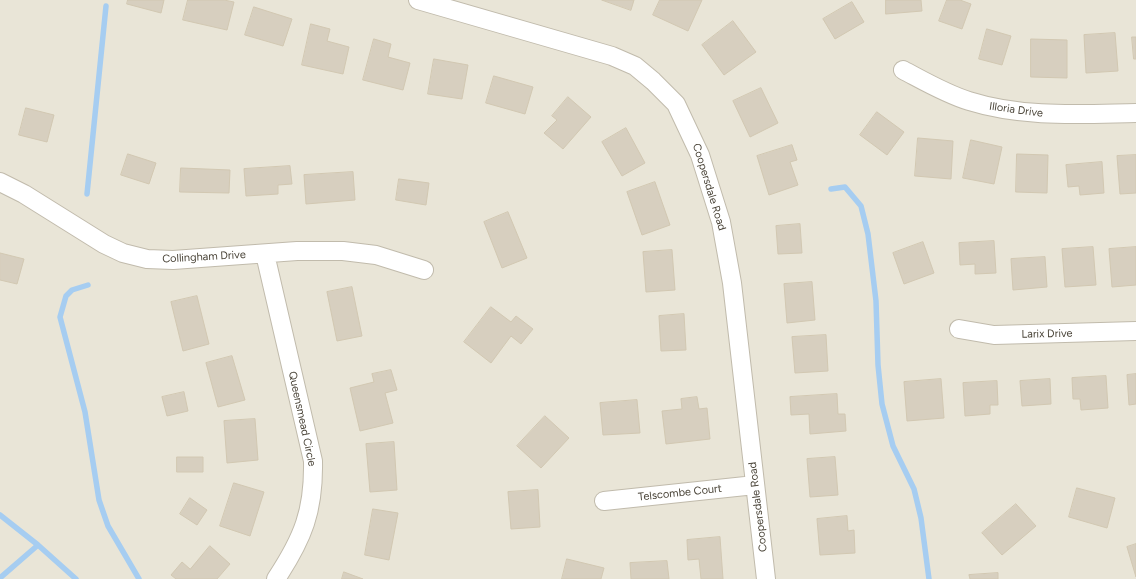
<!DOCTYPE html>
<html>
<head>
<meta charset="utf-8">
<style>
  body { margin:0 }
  canvas { display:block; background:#f5f2e9 }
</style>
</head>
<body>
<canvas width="1136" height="579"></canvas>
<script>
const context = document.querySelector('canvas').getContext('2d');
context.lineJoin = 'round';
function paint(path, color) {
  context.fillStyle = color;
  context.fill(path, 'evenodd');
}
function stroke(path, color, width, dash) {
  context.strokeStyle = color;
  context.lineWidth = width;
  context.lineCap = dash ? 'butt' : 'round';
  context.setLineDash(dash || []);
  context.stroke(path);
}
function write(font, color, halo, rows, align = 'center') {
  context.font = font + ' Figtree,sans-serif';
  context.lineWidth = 3;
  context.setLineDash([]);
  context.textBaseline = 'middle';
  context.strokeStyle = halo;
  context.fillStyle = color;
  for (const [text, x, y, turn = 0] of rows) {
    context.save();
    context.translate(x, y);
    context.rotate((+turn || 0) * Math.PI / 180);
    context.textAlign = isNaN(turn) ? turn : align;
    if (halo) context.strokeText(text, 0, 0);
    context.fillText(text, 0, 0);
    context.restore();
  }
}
paint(new Path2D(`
  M0 0H1136V579H0Z`), '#e9e5d7');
stroke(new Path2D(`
  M831 189 845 187 861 206 868 234 876 301 878 365 882 404 893 446 914 489 921 518 929 579
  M87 194 106 6
  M88 285 72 290 66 296 60 317 85 412 99 500 108 526 139 579
  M0 515 38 545 76 579
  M0 578 38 545`), '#a6cdf1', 5.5);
const building = new Path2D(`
  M128 0H164L161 13 127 4Z
  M188 0H224L234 2 227 30 183 20Z
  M602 0H634L631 10Z
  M660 0H702L688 31 653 15Z
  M886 0H921L922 11 886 14Z
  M947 0H960L971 4 962 29 939 21Z
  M852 2 864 22 835 39 823 19Z
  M254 7 292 19 283 46 245 35Z
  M733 21 756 52 724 75 702 45Z
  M311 24 330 29 327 41 349 47 343 74 302 65Z
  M987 29 1011 36 1002 65 979 59Z
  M1115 33 1118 71 1086 73 1084 35Z
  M1132 37H1136V59H1134Z
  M374 39 391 44 388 57 410 63 403 90 363 80Z
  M1031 39 1067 40V78L1031 77Z
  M434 59 468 65 462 99 428 94Z
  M494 76 533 87 525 114 486 103Z
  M761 88 778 123 750 137 733 101Z
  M568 97 591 117 563 149 544 133 557 120 552 116Z
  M26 108 54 115 47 142 19 135Z
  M877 112 904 132 887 155 860 135Z
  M626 128 645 163 622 176 602 142Z
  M918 138 953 141 951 179 915 176Z
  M971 140 1002 147 994 184 963 178Z
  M792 145 797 160 790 162 798 185 769 195 757 156Z
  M128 154 156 163 149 184 121 175Z
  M1017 154 1048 155 1047 193 1016 192Z
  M1136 155V193L1120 194 1117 156Z
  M1102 162 1104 193 1080 195 1079 186 1068 187 1066 165Z
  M290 166 292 184 278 185V194L246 196 244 169Z
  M181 168 230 170 229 193 180 192Z
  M353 172 355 200 306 204 304 175Z
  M399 179 429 183 426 205 396 200Z
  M655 182 670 225 642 235 627 192Z
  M508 212 527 258 502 268 484 222Z
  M800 224 802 253 778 254 776 226Z
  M994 241 996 273 975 274V264L960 265 959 243Z
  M923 242 934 273 904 284 893 253Z
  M1093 247 1096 285 1065 287 1062 249Z
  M1136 247V285L1112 287 1109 249Z
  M672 250 675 290 646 292 643 252Z
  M0 253 24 259 17 284 0 280Z
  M1045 257 1047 287 1013 290 1011 259Z
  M812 282 815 320 787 323 784 284Z
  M352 287 362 336 337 341 327 292Z
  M197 296 209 344 183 351 171 302Z
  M491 307 511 322 516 316 533 329 521 344 511 336 491 363 464 342Z
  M684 314 686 350 661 351 659 316Z
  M826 335 828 371 795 373 792 337Z
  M232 356 245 400 218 407 206 363Z
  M391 370 397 390 385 393 393 423 360 431 350 388 374 382 372 374Z
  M1136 374V404L1129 405 1127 375Z
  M1106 376 1108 408 1081 410 1080 399H1073L1072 378Z
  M941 379 944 418 907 421 904 382Z
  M1050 379 1051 404 1022 406 1020 381Z
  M997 381 998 405H990V414L965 416 963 383Z
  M184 392 188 411 167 416 162 397Z
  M837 394 838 414H845L846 431 810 434 809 414 791 415 790 397Z
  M697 397 699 409 707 408 710 439 666 444 662 411 682 409 681 399Z
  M637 400 640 433 603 435 600 403Z
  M545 416 569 438 541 468 517 446Z
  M255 419 258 460 227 463 224 421Z
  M394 442 397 490 370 492 366 444Z
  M177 457H203V472H177Z
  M835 457 838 495 810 497 807 459Z
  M234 483 264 492 250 536 220 526Z
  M1077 488 1115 498 1107 528 1069 517Z
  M538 490 540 527 511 529 508 492Z
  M190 498 207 510 197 525 180 514Z
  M1016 504 1036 526 1002 555 982 533Z
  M373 509 398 513 389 560 365 555Z
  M847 516 848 531 854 530 855 553 820 555 817 519Z
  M720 537 723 579H701L699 559 688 560 687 540Z
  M1136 544V577L1127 547Z
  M210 546 230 564 217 579H176L171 575 182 562 190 569Z
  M567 559 604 568 601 579H562Z
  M667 561 669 579H631L630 563Z
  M344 572 363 579H342Z
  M998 573V579H970L969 575Z`);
paint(building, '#d7cfbf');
stroke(building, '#d2c8b2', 1);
const street = new Path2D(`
  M418 0 612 56 635 66 653 81 676 104 700 155 721 222 732 283 766 579
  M903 70C924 81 946 94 969 101 1023 118 1080 114 1136 113
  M0 182 24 194 104 244 123 253 147 259 173 260 297 251H343L376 255 424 270
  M265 254 313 461C314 511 303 538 276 579
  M959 329 994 335 1136 331
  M604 501 755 485`);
stroke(street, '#c1bbac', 20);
stroke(street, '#fff', 18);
write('11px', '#494337', '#fff', [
  ["Illoria Drive",1016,110,8],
  ["Coopersdale Road",709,187,73],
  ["Collingham Drive",204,257,-3],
  ["Larix Drive",1047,334,-1],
  ["Queensmead Circle",302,419,78],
  ["Telscombe Court",680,493,-6],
  ["Coopersdale Road",758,507,-97]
]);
</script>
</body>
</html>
